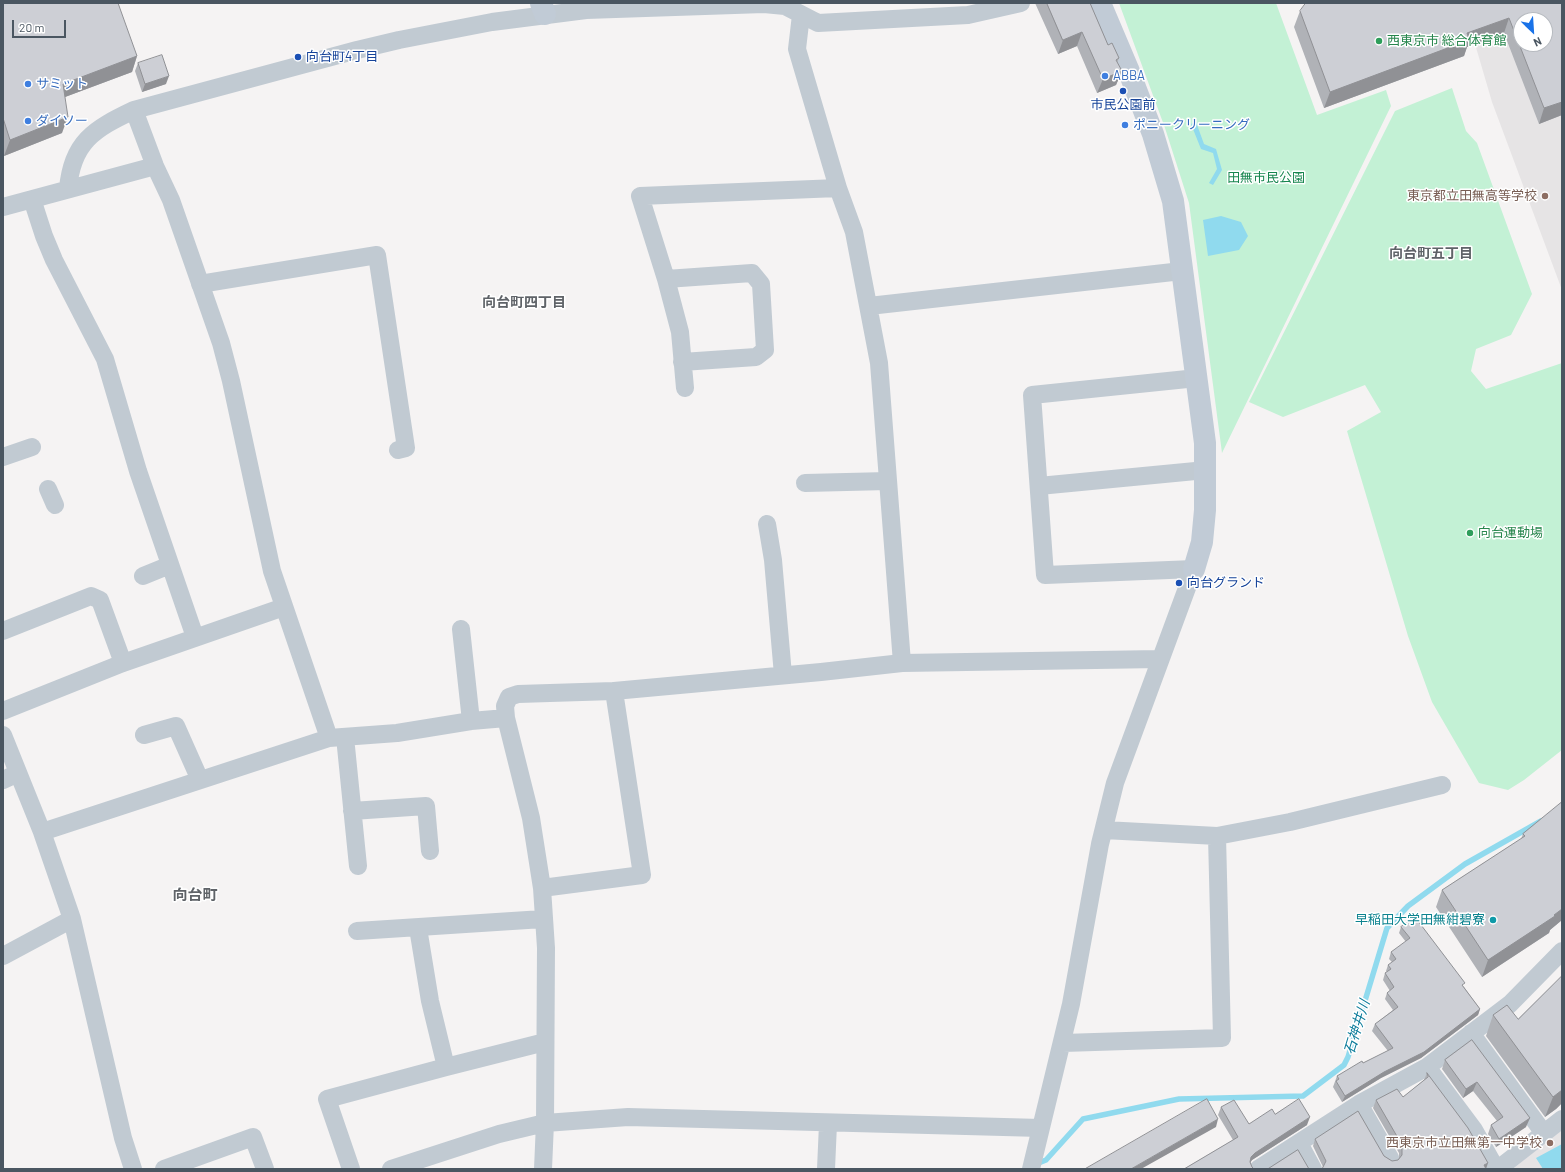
<!DOCTYPE html>
<html>
<head>
<meta charset="utf-8">
<style>
  body { margin:0 }
  #map { position:relative; width:1565px; height:1172px; overflow:hidden; background:#f5f3f3; font-family:Barlow,sans-serif }
  canvas { display:block }
  .frame { position:absolute; inset:0; border:4px solid #4a5661; pointer-events:none }
  .north { position:absolute; left:1513px; top:12px; width:40px; height:40px; box-sizing:border-box; background:#fff; border:1px solid #b7bbc0; border-radius:50%; rotate:155deg; font-size:11px; font-weight:700; line-height:16px; text-align:center; color:#4a5661 }
  .north::after { content:''; display:block; margin:auto; width:14px; height:18px; background:#1a73e8; clip-path:polygon(50% 0,100% 100%,50% 72%,0 100%) }
  .scale { position:absolute; left:12px; top:20px; width:54px; height:18px; box-sizing:border-box; border:2px solid #4a5661; border-top:0; padding-left:5px; font-size:12px; line-height:14px; white-space:nowrap; color:#4a5661; -webkit-text-stroke:3px #fff; paint-order:stroke }
</style>
</head>
<body>
<div id="map">
<canvas width="1565" height="1172"></canvas>
<div class="frame"></div>
<div class="north">N</div>
<div class="scale">20 m</div>
</div>
<script>
const context = document.querySelector('canvas').getContext('2d');
context.lineJoin = 'round';
function paint(path, color) {
  context.fillStyle = color;
  context.fill(path, 'evenodd');
}
function stroke(path, color, width, dash) {
  context.strokeStyle = color;
  context.lineWidth = width;
  context.lineCap = dash ? 'butt' : 'round';
  context.setLineDash(dash || []);
  context.stroke(path);
}
function write(font, color, halo, rows, align = 'center') {
  context.font = font + ' Barlow,"Noto Sans JP",sans-serif';
  context.lineWidth = 3;
  context.setLineDash([]);
  context.textBaseline = 'middle';
  context.strokeStyle = halo;
  context.fillStyle = color;
  for (const [text, x, y, turn = 0] of rows) {
    context.save();
    context.translate(x, y);
    context.rotate((+turn || 0) * Math.PI / 180);
    context.textAlign = isNaN(turn) ? turn : align;
    if (halo) context.strokeText(text, 0, 0);
    context.fillText(text, 0, 0);
    context.restore();
  }
}
paint(new Path2D(`
  M1463 3H1562V290L1492 102ZM1521 20H1545V44H1521Z
  M1562 1126V1169H1513Z`), '#e6e4e5');
paint(new Path2D(`
  M1119 3H1276L1317 115 1386 90 1391 106 1222 453 1189 203 1165 128Z
  M1452 88 1466 131 1477 143 1532 294 1511 335 1476 349 1471 371 1486 389 1562 363V750L1524 780 1508 790 1479 783 1432 702 1408 636 1347 431 1381 412 1365 385 1283 417 1249 402 1395 111Z`), '#c3f1d5');
paint(new Path2D(`
  M1196 122 1204 144 1216 149 1222 170 1213 185 1209 183 1217 169 1213 153 1201 149 1191 124Z
  M1221 216 1241 222 1248 236 1239 250 1208 256 1203 220Z
  M1562 1144V1169H1543L1536 1158Z`), '#90daee');
stroke(new Path2D(`
  M1036 1164 1046 1160 1083 1119 1179 1099 1303 1096 1344 1065 1348 1057 1387 928 1408 906 1465 864 1541 821`), '#90daee', 5.5);
stroke(new Path2D(`
  M801 15 797 49 838 188 854 232 879 363 902 663
  M134 110 155 166 171 200 221 343 231 381 272 571 329 738
  M68 189C72 142 94 129 134 110L357 50 399 40 492 22 586 10 764 4 785 6 818 23 968 15 1021 3
  M32 199 44 236 54 260 105 359 138 471 195 637
  M3 207 155 166
  M666 279 752 273 761 284 765 350 756 357 682 362
  M200 284 377 255 406 448 398 450
  M869 306 1182 271
  M685 388 680 332 666 279 640 196 838 188
  M3 457 32 447
  M805 483 888 481
  M1039 486 1206 470
  M48 489 55 505
  M767 524 773 560 783 675
  M143 576 170 565
  M461 629 471 721
  M3 631 91 596 100 600 123 663
  M3 711 123 663 284 607
  M3 735 42 832 72 919 123 1138 133 1169
  M144 735 176 726 200 780
  M345 737 358 866
  M3 780 18 773
  M352 811 426 806 430 851
  M1104 830 1217 836 1290 822 1442 785
  M42 832 329 738 397 733 471 721 506 718
  M542 888 642 875 614 691
  M418 928 430 1001 446 1067
  M357 931 543 919
  M3 956 72 919
  M1471 1033 1543 1132
  M1063 1043 1222 1038 1217 836
  M1427 1067 1474 1130 1496 1169
  M1359 1104 1390 1158
  M1299 1143 1313 1169
  M164 1169 253 1137 265 1169
  M351 1169 327 1099 446 1067 545 1042
  M391 1169 499 1134 545 1123 628 1117 1041 1128
  M543 1169 545 1123 546 948 542 888 531 818 506 718 505 706 509 697 518 694 614 691 821 672 902 663 1160 659
  M826 1169 828 1124
  M1031 1169 1071 1004 1100 844 1115 783 1194 569 1045 575 1032 395 1197 378
  M1258 1169 1359 1104 1427 1067 1510 1004 1562 951
  M1498 1169 1562 1119`), '#c1cad2', 18);
stroke(new Path2D(`
  M541 3 545 14
  M1100 3 1128 69 1153 134 1173 201 1205 443V510L1202 542 1194 569`), '#c1cbd6', 22);
paint(new Path2D(`
  M3 3 137 56 132 72 65 97 62 133 4 156 3 152Z
  M1035 3H1090L1108 45 1119 58 1117 63 1122 71 1116 85 1097 93 1077 46 1058 54Z
  M1562 3V115L1539 124 1504 33 1467 47 1464 56 1324 108 1294 27 1300 11Z
  M138 63 166 84 142 92 135 71Z
  M1562 802V920L1550 930 1549 933 1482 977 1436 907 1442 890 1521 839 1523 834Z
  M1401 927 1464 987 1480 1009 1478 1015 1421 1058 1381 1078 1342 1102 1333 1087 1337 1076 1388 1051 1372 1031 1375 1024 1393 1010 1385 999 1387 993 1390 991 1383 980 1385 973 1387 972 1386 971 1388 965 1392 962 1389 959 1391 952 1406 942 1399 933Z
  M1562 976V1103L1556 1109 1545 1117 1486 1036 1493 1015 1518 1019Z
  M1472 1040 1526 1127 1496 1147 1488 1134 1491 1125 1497 1121 1473 1091 1463 1098 1442 1069 1445 1060Z
  M1427 1073 1486 1169 1323 1167 1313 1146 1315 1139 1384 1156 1392 1161 1398 1160 1399 1158V1153L1373 1108 1376 1100 1403 1097 1424 1080Z
  M1221 1107 1249 1124 1275 1114 1307 1125 1252 1160 1250 1162 1252 1167 1184 1169 1233 1140 1218 1115Z`), '#b0b2b7');
paint(new Path2D(`
  M1509 18 1504 33 1467 47 1464 56 1324 108 1330 92 1467 33Z
  M1082 32 1077 46 1058 54 1063 40Z
  M137 56 132 72 57 100 63 84Z
  M1122 71 1116 85 1097 93 1103 79Z
  M169 76 166 84 142 92 145 84Z
  M1562 102V115L1539 124 1544 108Z
  M68 117 62 133 4 156 10 140Z
  M1562 909V920L1550 930 1549 933 1482 977 1488 960 1554 915Z
  M1480 1009 1478 1015 1421 1058 1381 1078 1342 1102 1345 1096Z
  M1477 1082 1473 1091 1463 1098 1466 1089Z
  M1562 1090V1103L1556 1109 1545 1117 1553 1097Z
  M1310 1117 1307 1125 1252 1160 1249 1165 1251 1157 1255 1153Z
  M1530 1118 1526 1127 1496 1147 1499 1139Z
  M1218 1119 1216 1127 1141 1169H1131Z
  M1488 1163 1486 1169 1484 1165Z`), '#909195');
const building = new Path2D(`
  M3 3H118L137 56 63 84 68 117 10 140 3 118Z
  M1047 3H1090L1108 45 1112 43 1119 58 1116 60 1122 71 1103 79 1082 32 1063 40Z
  M1306 3H1562V102L1544 108 1509 18 1467 33 1469 40 1330 92 1300 11ZM1521 20H1545V44H1521Z
  M162 55 169 76 145 84 138 63Z
  M1562 802V909L1554 915 1555 916 1488 960 1442 890 1525 836 1523 834Z
  M1415 917 1465 983 1462 985 1480 1009 1424 1052 1384 1072 1345 1096 1336 1081 1339 1079 1337 1076 1362 1061 1363 1063 1393 1048 1375 1024 1398 1007 1387 993 1394 987 1385 973 1391 969 1388 965 1396 959 1391 952 1410 938 1401 927Z
  M1562 976V1090L1553 1097 1493 1015 1507 1005 1518 1019Z
  M1472 1040 1530 1118 1499 1139 1491 1125 1503 1117 1477 1082 1466 1089 1445 1060Z
  M1427 1073 1468 1128 1488 1163 1484 1165 1486 1169H1322L1326 1161 1315 1139 1358 1111 1384 1156 1392 1161 1398 1160 1402 1155V1145L1376 1100 1397 1089 1403 1097 1428 1077Z
  M1207 1099 1218 1119 1131 1169H1085Z
  M1299 1099 1310 1117 1255 1153 1251 1157 1250 1162 1252 1167 1254 1169H1184L1238 1137 1221 1107 1234 1100 1249 1124 1272 1109 1275 1114Z
  M1298 1150 1309 1169H1268Z`);
paint(building, '#cdcfd5');
stroke(building, '#909195', 1);
for (const [x, y, r, color] of [
  [1379,41,4,"#2e9e5b"],
  [298,57,4,"#1a4fb4"],
  [1105,76,4,"#3f7fe0"],
  [28,84,4,"#3f7fe0"],
  [1123,91,4,"#1a4fb4"],
  [28,121,4,"#3f7fe0"],
  [1125,125,4,"#3f7fe0"],
  [1545,196,4,"#8d6e63"],
  [1470,533,4,"#2e9e5b"],
  [1179,583,4,"#1a4fb4"],
  [1493,920,4,"#0f9aa8"],
  [1550,1143,4,"#8d6e63"]
]) {
  const dot = new Path2D();
  dot.arc(x, y, r, 0, 2 * Math.PI);
  context.fillStyle = color;
  context.fill(dot);
  stroke(dot, '#fff', 1.5);
}
write('13px', '#27864d', '#fff', [
  ["西東京市 総合体育館",1387,41],
  ["向台運動場",1478,533]
], 'left');
write('13px', '#164399', '#fff', [
  ["向台町4丁目",306,57],
  ["市民公園前",1123,105,"center"],
  ["向台グランド",1187,583]
], 'left');
write('13px', '#366cbe', '#fff', [
  ["ABBA",1113,76],
  ["サミット",36,84],
  ["ダイソー",36,121],
  ["ポニークリーニング",1133,125]
], 'left');
write('13px', '#17864f', '#fff', [
  ["田無市民公園",1266,178]
]);
write('13px', '#785e54', '#fff', [
  ["東京都立田無高等学校",1537,196],
  ["西東京市立田無第一中学校",1542,1143]
], 'right');
write('13px', '#0d838f', '#fff', [
  ["早稲田大学田無紺碧寮",1485,920]
], 'right');
write('bold 14px', '#5f6368', '#fff', [
  ["向台町五丁目",1431,253],
  ["向台町四丁目",524,302]
]);
write('italic 14px', '#0c7c9b', '#fff', [
  ["石神井川",1357,1027,-73]
]);
write('bold 15px', '#5f6368', '#fff', [
  ["向台町",195,895]
]);
</script>
</body>
</html>
